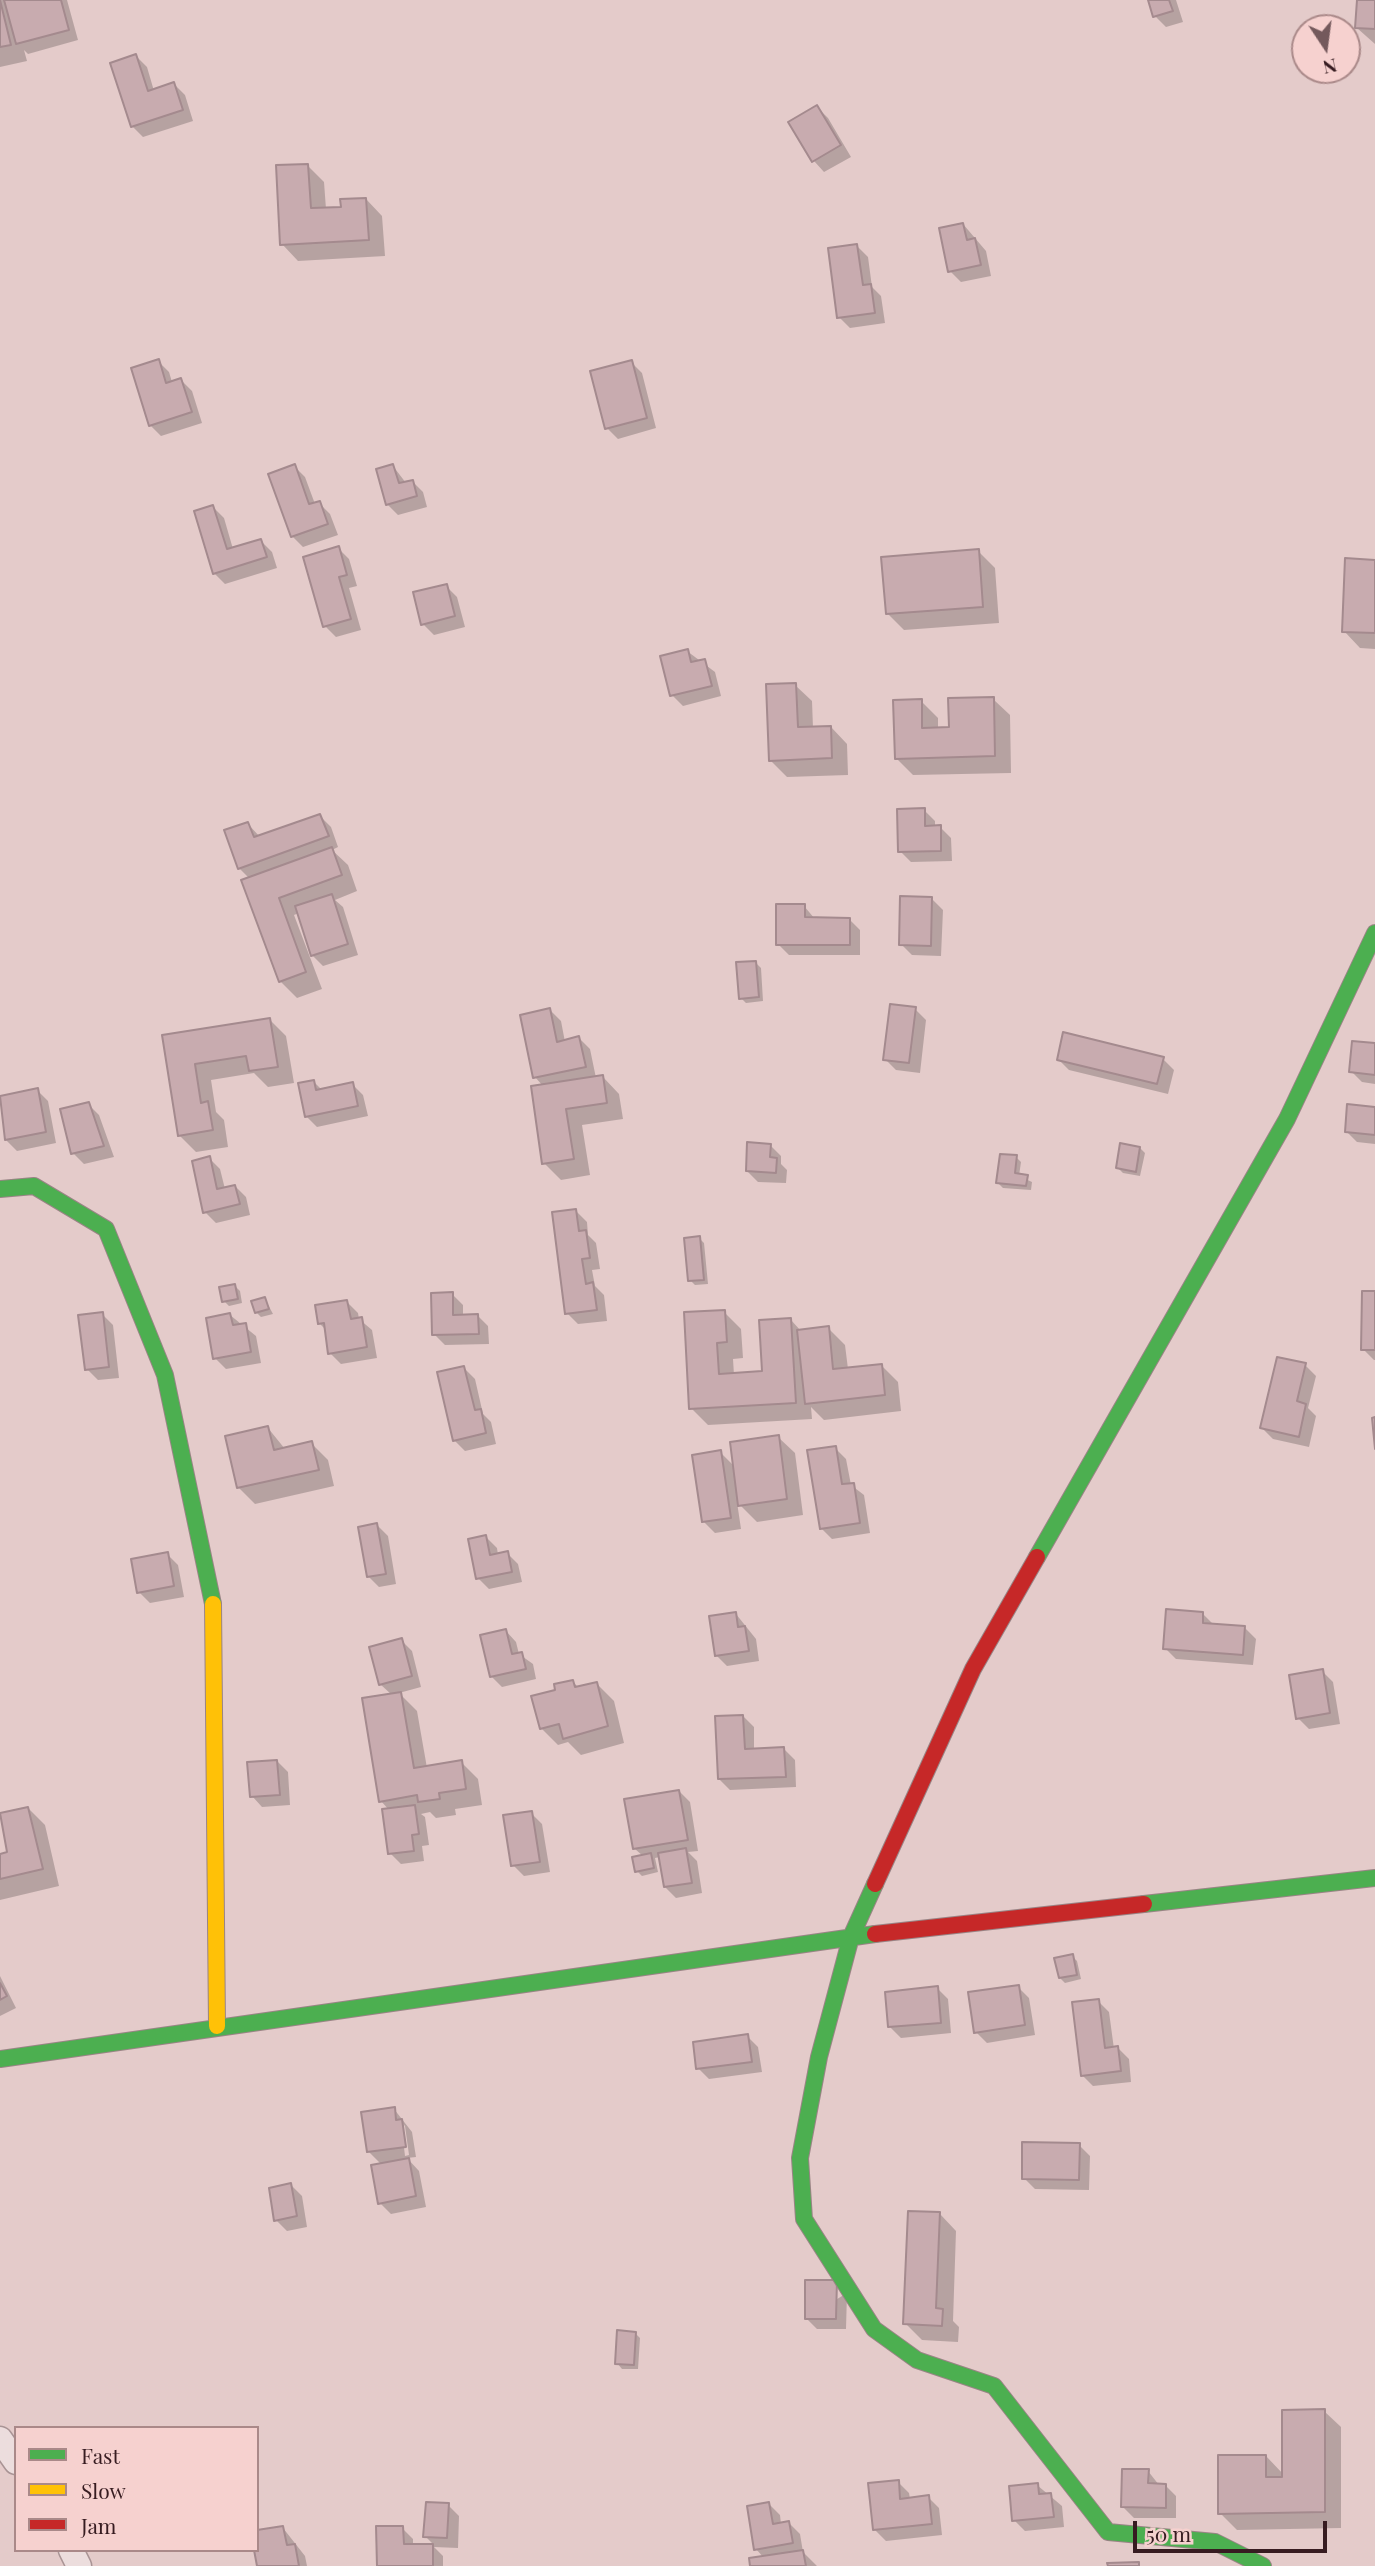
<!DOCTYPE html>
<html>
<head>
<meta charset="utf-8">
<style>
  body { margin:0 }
  #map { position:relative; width:1375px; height:2566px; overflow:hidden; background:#e4cbca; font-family:"Playfair Display",serif }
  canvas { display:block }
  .legend { position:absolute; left:14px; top:2426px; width:245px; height:126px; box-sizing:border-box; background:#f6d1cf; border:2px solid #aa8989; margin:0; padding:9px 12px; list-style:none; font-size:21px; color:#371c21 }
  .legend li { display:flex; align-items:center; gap:14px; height:35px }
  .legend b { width:35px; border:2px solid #aa8989 }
  .north { position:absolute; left:1291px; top:14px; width:70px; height:70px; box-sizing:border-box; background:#f6d1cf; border:2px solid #aa8989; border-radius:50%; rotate:167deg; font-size:19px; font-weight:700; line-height:28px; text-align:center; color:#371c21 }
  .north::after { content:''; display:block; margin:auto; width:24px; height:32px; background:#74595c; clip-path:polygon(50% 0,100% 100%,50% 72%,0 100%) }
  .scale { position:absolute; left:1133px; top:2521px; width:194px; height:32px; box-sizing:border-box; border:4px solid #371c21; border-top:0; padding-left:9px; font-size:21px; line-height:24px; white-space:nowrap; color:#371c21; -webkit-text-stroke:5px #f6d1cf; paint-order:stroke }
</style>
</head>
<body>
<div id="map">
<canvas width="1375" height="2566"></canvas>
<ul class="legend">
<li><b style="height:9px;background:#4caf50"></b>Fast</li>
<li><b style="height:9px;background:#ffc107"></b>Slow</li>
<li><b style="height:9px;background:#c62828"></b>Jam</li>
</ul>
<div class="north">N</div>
<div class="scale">50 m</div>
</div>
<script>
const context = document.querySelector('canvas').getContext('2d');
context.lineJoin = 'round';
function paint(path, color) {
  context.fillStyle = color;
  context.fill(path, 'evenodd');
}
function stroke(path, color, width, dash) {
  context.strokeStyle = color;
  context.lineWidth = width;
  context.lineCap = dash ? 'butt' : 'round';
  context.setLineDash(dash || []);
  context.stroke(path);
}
paint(new Path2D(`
  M0 0H67L78 40 28 54 24 50 27 61 0 67Z
  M1150 0H1176L1183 22 1166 27 1155 16Z
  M1358 0H1375V44L1357 28Z
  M136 56 147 67 154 91 174 84 185 95 193 121 143 137 132 126Z
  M817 107 828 118 851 157 824 172 814 161Z
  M307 165 324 182 326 209 342 208 366 199 382 216 385 256 298 261 282 244Z
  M963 224 986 251 991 276 961 282 950 271Z
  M857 246 868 257 872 287 881 296 885 323 850 328 839 317Z
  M158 361 169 372 172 382 181 380 192 391 202 423 161 436 150 425Z
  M631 362 642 373 656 428 618 439 607 428Z
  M294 466 305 477 315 504 319 503 330 514 338 535 303 547 292 536Z
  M393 466 406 483 412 481 423 492 427 507 398 515 387 504Z
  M213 507 224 518 233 549 261 541 272 552 277 568 225 584 214 573Z
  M338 548 349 559 357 586 349 588 361 630 336 637 325 626Z
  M978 551 995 568 999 623 904 630 887 613Z
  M1375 562V649L1360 648 1344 631Z
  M446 586 457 597 465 627 434 635 423 624Z
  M687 651 715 672 721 696 683 706 672 695Z
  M795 685 812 701 813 728 831 727 847 744 848 775 787 777 770 760Z
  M993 699 1010 715 1011 773 913 775 896 758 921 701 938 718V729H951Z
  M924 810 935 821V827H940L951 838 952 861 911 862 900 851Z
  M320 816 331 827 338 847 332 850 348 865 357 891 335 900 343 907 358 955 323 966 311 954 299 913 294 915 322 989 297 998 280 981 250 879 239 868 248 824 260 837Z
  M932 899 943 910 941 956 912 955 901 944Z
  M804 906 815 919H849L860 930V955H789L778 944Z
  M756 963 761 968 763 1001 746 1003 741 998Z
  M915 1009 926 1020 920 1073 896 1070 885 1059Z
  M550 1010 561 1021 565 1042 579 1038 590 1049 596 1078 603 1077 619 1094 623 1119 582 1125 590 1175 561 1180 544 1163 543 1086 535 1077Z
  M269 1019 286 1036 294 1083 268 1087 254 1073 211 1080 216 1112 224 1120 228 1147 196 1152 179 1135 164 1037Z
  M1375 1044V1084L1362 1082 1351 1071Z
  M1058 1059H1163L1174 1070 1168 1094 1069 1070Z
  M314 1082 322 1090 352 1084 363 1095 368 1116 317 1127 306 1116Z
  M37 1090 48 1101 56 1143 17 1151 6 1140 0 1098Z
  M88 1104 99 1115 114 1157 84 1164 73 1153Z
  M1375 1109V1144L1357 1142 1346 1131Z
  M770 1145 781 1156V1164L787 1170 786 1183 758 1182 747 1171Z
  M1140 1148 1145 1153 1140 1176 1123 1173 1118 1168Z
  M1016 1157 1021 1162 1019 1176 1032 1182 1031 1190 1003 1188 998 1183Z
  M209 1158 220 1169 225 1189 235 1186 246 1197 250 1215 216 1223 205 1212Z
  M576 1211 587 1222 588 1235 596 1243 600 1269 592 1270 595 1286 604 1295 607 1321 578 1324 567 1313Z
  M699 1238 704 1243 708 1284 695 1285 690 1280Z
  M235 1286 240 1291 242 1303 229 1306 224 1301Z
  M1375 1293V1360H1374L1363 1349Z
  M452 1294 463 1305V1316L477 1315 488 1326 489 1344 445 1345 434 1334Z
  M265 1299 273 1314 261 1317 256 1312Z
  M347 1302 358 1313 359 1319 372 1330 377 1358 341 1364 330 1353 327 1331 319 1323Z
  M724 1312 741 1329 743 1358 733 1359 734 1375 764 1373 791 1320 801 1331 828 1328 845 1345 848 1369 881 1365 898 1382 901 1411 824 1420 811 1407 812 1419 708 1425 691 1408Z
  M102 1314 113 1325 119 1378 98 1380 87 1369Z
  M230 1315 256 1336 261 1363 226 1369 215 1358Z
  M1305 1365 1316 1376 1308 1408 1316 1416 1309 1447 1273 1439 1262 1428Z
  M464 1368 475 1379 483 1414 491 1422 496 1444 465 1451 454 1440Z
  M268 1428 285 1449 311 1443 328 1460 334 1486 255 1504 238 1487Z
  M778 1437 795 1453 803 1515 757 1522 737 1502 741 1529 715 1533 704 1522 720 1452 735 1467Z
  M835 1448 846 1459 851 1485 864 1495 870 1533 832 1539 821 1528Z
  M377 1525 388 1536 396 1584 379 1587 368 1576Z
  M486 1537 497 1548 498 1555 507 1553 518 1564 522 1582 489 1589 478 1578Z
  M167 1554 178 1565 184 1597 150 1603 139 1592Z
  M736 1614 756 1639 759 1661 727 1666 716 1655Z
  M1203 1614 1214 1625 1245 1628 1256 1639 1253 1665 1176 1659 1165 1648Z
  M506 1631 516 1642 519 1654 533 1664 536 1679 502 1687 491 1676Z
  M401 1640 412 1651 421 1687 399 1693 417 1711 427 1768 461 1762 478 1779 482 1805 455 1809 456 1815 436 1818 430 1812 421 1814 425 1817 429 1845 422 1846 424 1861 401 1864 390 1853 389 1810 381 1801 392 1695 380 1684Z
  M1322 1671 1333 1682 1340 1724 1309 1729 1298 1718Z
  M572 1681 579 1688 597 1684 614 1701 624 1743 581 1755 568 1742 558 1745 541 1728 557 1691Z
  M743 1716 754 1727V1750L784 1749 795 1760 796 1787 730 1790 719 1779Z
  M277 1761 288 1772 290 1805 262 1807 252 1796Z
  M679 1791 690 1802 698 1851 688 1852 697 1861 702 1893 676 1898 665 1887 660 1857 655 1858 658 1872 642 1876 637 1871 643 1856 635 1849Z
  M28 1808 45 1825 59 1886 0 1900V1856L9 1854 0 1815Z
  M531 1813 542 1824 550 1872 524 1876 513 1865Z
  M1072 1956 1077 1961 1081 1979 1065 1983 1060 1978Z
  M0 1976 16 2008 0 2016Z
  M1018 1987 1029 1998 1035 2035 987 2043 976 2032Z
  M937 1988 948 1999 951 2033 901 2038 890 2027Z
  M1098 2001 1109 2012 1114 2049 1118 2048 1129 2059 1131 2082 1093 2086 1082 2075Z
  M747 2036 758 2047 762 2072 709 2079 698 2068Z
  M394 2109 412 2132 416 2157 407 2158 419 2171 426 2207 391 2214 380 2203 382 2165 368 2151ZM401 2122 405 2126 409 2155 405 2156Z
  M1079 2145 1090 2156 1089 2190 1035 2189 1024 2178Z
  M291 2185 302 2196 307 2227 287 2231 276 2220Z
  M940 2214 956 2231 953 2321 959 2327 958 2342 922 2340 905 2323Z
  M847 2293 846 2329H817L806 2318Z
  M635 2333 640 2338 638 2369H622L617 2363Z
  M1324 2411 1341 2427V2528L1237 2530 1220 2513 1266 2456 1284 2475Z
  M1148 2471 1159 2485H1165L1176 2496V2518H1134L1123 2507Z
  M898 2482 909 2493 910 2499 928 2497 939 2508 942 2535 886 2541 875 2530Z
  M1037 2485 1062 2506 1064 2527 1025 2531 1014 2520Z
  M769 2504 780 2515 781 2524 789 2523 800 2534 803 2552 817 2566H752L764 2558 756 2549Z
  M448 2505 459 2516 458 2548 434 2547 443 2556V2566H379L402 2528 413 2539V2546L434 2545 425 2536Z
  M283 2528 305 2556 307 2566H258L257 2550Z`), '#0003');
const building = new Path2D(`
  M0 0 11 45 0 47Z
  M4 0H61L69 30 16 44Z
  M1148 0H1169L1173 11 1153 17Z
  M1357 0H1375V29L1355 28Z
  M136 54 148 91 174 82 183 110 131 127 110 63Z
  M817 105 841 145 812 162 788 122Z
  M308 164 311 208 341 207 340 199 366 198 369 240 280 245 276 165Z
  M963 223 967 240 975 238 981 265 948 272 939 228Z
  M857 244 863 285 871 284 875 313 837 318 828 248Z
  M159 359 166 383 181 378 192 412 149 426 131 368Z
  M632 360 647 418 605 429 590 371Z
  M295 464 309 504 320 501 328 524 291 537 268 474Z
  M393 464 399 483 413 480 417 496 386 505 376 469Z
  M213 505 227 549 261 539 267 557 213 574 194 511Z
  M339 546 347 575 339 577 351 619 323 627 303 557Z
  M979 549 983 607 886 614 881 557Z
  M1345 558 1375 560V633L1342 632Z
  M447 584 455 616 421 625 413 592Z
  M688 649 691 662 705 659 712 686 670 696 660 656Z
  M796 683 798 727 831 726 832 758 769 761 766 684Z
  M994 697 995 756 895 759 893 700 922 699V728L949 727 948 698Z
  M925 808V826L941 825V851L898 852 897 809Z
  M320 814 329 836 238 869 224 830 248 822 254 837Z
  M332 847 342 875 279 898 306 972 279 982 241 880Z
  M332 894 348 944 311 956 295 906Z
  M900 896 932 897 931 946 899 945Z
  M776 904H805V917L850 918V945H776Z
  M756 961 759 997 739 999 736 962Z
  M890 1004 916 1007 909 1063 883 1060Z
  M550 1008 557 1042 579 1036 586 1067 533 1078 520 1015Z
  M270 1018 278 1067 249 1071 246 1056 195 1064 201 1103 208 1101 213 1130 178 1136 162 1035Z
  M1063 1032 1164 1057 1157 1084 1057 1060Z
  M1352 1041 1375 1043V1075L1349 1072Z
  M603 1075 607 1103 566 1109 574 1159 542 1164 531 1086Z
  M314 1080 316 1090 353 1082 358 1106 305 1117 298 1083Z
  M38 1088 46 1132 5 1140 0 1096Z
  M89 1102 104 1146 71 1154 60 1109Z
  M1347 1104 1375 1107V1135L1345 1132Z
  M747 1142 771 1144 770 1157 777 1158 776 1173 746 1171Z
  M1120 1143 1140 1147 1136 1172 1116 1168Z
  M1000 1154 1017 1155 1015 1173 1028 1175 1026 1186 996 1183Z
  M210 1156 217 1189 235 1185 240 1204 203 1213 192 1161Z
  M576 1209 579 1231 586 1230 590 1258 582 1259 586 1284 593 1282 597 1310 565 1314 552 1212Z
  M700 1236 704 1280 688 1281 684 1238Z
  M235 1284 238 1299 222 1302 219 1287Z
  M1362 1291H1375V1350H1361Z
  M453 1292V1315L478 1314 479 1334 432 1335 431 1293Z
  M265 1297 269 1309 255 1313 251 1301Z
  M347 1300 351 1319 362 1317 367 1347 328 1354 324 1323 318 1324 315 1305Z
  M725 1310 727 1342 717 1343 719 1374 762 1371 759 1320 791 1318 796 1403 689 1409 684 1312Z
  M103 1312 109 1367 85 1370 78 1315Z
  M230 1313 233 1325 246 1323 251 1352 213 1359 206 1318Z
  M829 1326 833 1369 882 1364 885 1395 805 1404 797 1330Z
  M1277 1357 1306 1363 1297 1401 1306 1404 1299 1437 1260 1428Z
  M464 1366 475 1410 481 1409 486 1433 453 1441 437 1372Z
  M1375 1417V1449L1372 1418Z
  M268 1426 274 1450 312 1441 319 1470 237 1488 225 1436Z
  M779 1435 787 1499 738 1506 730 1442Z
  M836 1446 842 1484 854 1483 860 1523 820 1529 807 1450Z
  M721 1450 731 1518 702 1522 692 1455Z
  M377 1523 386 1574 367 1577 358 1527Z
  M486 1535 490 1555 508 1551 512 1572 476 1579 468 1539Z
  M168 1552 174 1586 137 1593 131 1559Z
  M1166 1609 1203 1612V1623L1245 1626 1243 1655 1163 1649Z
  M736 1612 738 1627 745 1626 749 1651 715 1656 709 1616Z
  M506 1629 512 1654 522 1652 526 1669 490 1677 480 1635Z
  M402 1638 412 1676 379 1685 369 1647Z
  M1323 1669 1330 1713 1296 1719 1289 1675Z
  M573 1680 575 1687 597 1682 608 1726 563 1739 559 1724 540 1729 531 1696 555 1690 554 1684Z
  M401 1692 414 1768 462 1760 466 1789 439 1793 440 1799 418 1802 417 1795 379 1802 362 1698Z
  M743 1715 745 1749 784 1747 786 1777 718 1779 715 1716Z
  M277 1760 280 1795 250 1797 247 1762Z
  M679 1790 688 1840 633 1849 624 1799Z
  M415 1805 419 1834 412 1835 414 1851 388 1854 382 1809Z
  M28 1807 43 1869 0 1879V1854L7 1852 0 1813Z
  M532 1811 540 1862 511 1866 503 1815Z
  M686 1848 692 1883 664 1887 658 1853Z
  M651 1853 654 1868 635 1872 632 1857Z
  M1073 1954 1077 1975 1059 1978 1054 1958Z
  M0 1983 7 1996 0 2000Z
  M1019 1985 1025 2025 974 2033 968 1992Z
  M938 1986 941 2023 888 2027 885 1992Z
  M1099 1999 1105 2048 1118 2046 1121 2071 1081 2076 1072 2002Z
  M748 2034 752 2062 696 2069 693 2042Z
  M395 2107 396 2120 402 2119 406 2147 367 2152 361 2112Z
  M1022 2142 1080 2143 1079 2180 1022 2179Z
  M409 2158 416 2196 378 2204 371 2165Z
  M291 2183 297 2216 274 2221 269 2188Z
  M908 2211 940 2212 936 2308 943 2309 942 2326 903 2324Z
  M805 2280H837L836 2319H805Z
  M617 2330 636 2332 634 2365 615 2364Z
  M1325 2409V2512L1218 2514V2455H1266V2477H1282V2410Z
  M1122 2469H1149L1148 2483 1166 2484V2508L1121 2507Z
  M899 2480 900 2499 929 2495 932 2524 873 2530 868 2483Z
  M1038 2483 1039 2494 1051 2493 1054 2517 1012 2521 1009 2486Z
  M426 2502 449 2503 447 2538 423 2537Z
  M769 2502 773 2524 789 2521 793 2543 754 2550 747 2506Z
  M283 2526 287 2545 295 2544 299 2566H257L254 2550H257V2530Z
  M376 2526H403L404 2544H433V2566H377Z
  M803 2550 806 2566H750L749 2558Z
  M1139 2562V2566H1108L1107 2563Z`);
paint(building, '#c8abaf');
stroke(building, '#a48a8e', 2);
const street = new Path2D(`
  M0 2439 16 2462
  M71 2550 79 2566`);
const fast = new Path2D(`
  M0 1189 34 1186 106 1229 165 1375 213 1604
  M1037 1557 1287 1119 1375 933
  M875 1884 851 1937 819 2057 800 2158 804 2219 874 2329 917 2360 994 2386 1108 2532 1215 2542 1263 2566
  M1144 1904 1375 1878
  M0 2059 875 1934`);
const slow = new Path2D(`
  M213 1604 217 2026`);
const jam = new Path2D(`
  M875 1884 973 1669 1037 1557
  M875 1934 1144 1904`);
stroke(street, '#a99495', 27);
stroke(fast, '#998485', 18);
stroke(slow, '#998485', 18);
stroke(jam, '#998485', 18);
stroke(street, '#ecdddd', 24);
stroke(fast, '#4caf50', 16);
stroke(slow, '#ffc107', 16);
stroke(jam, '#c62828', 16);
</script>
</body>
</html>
